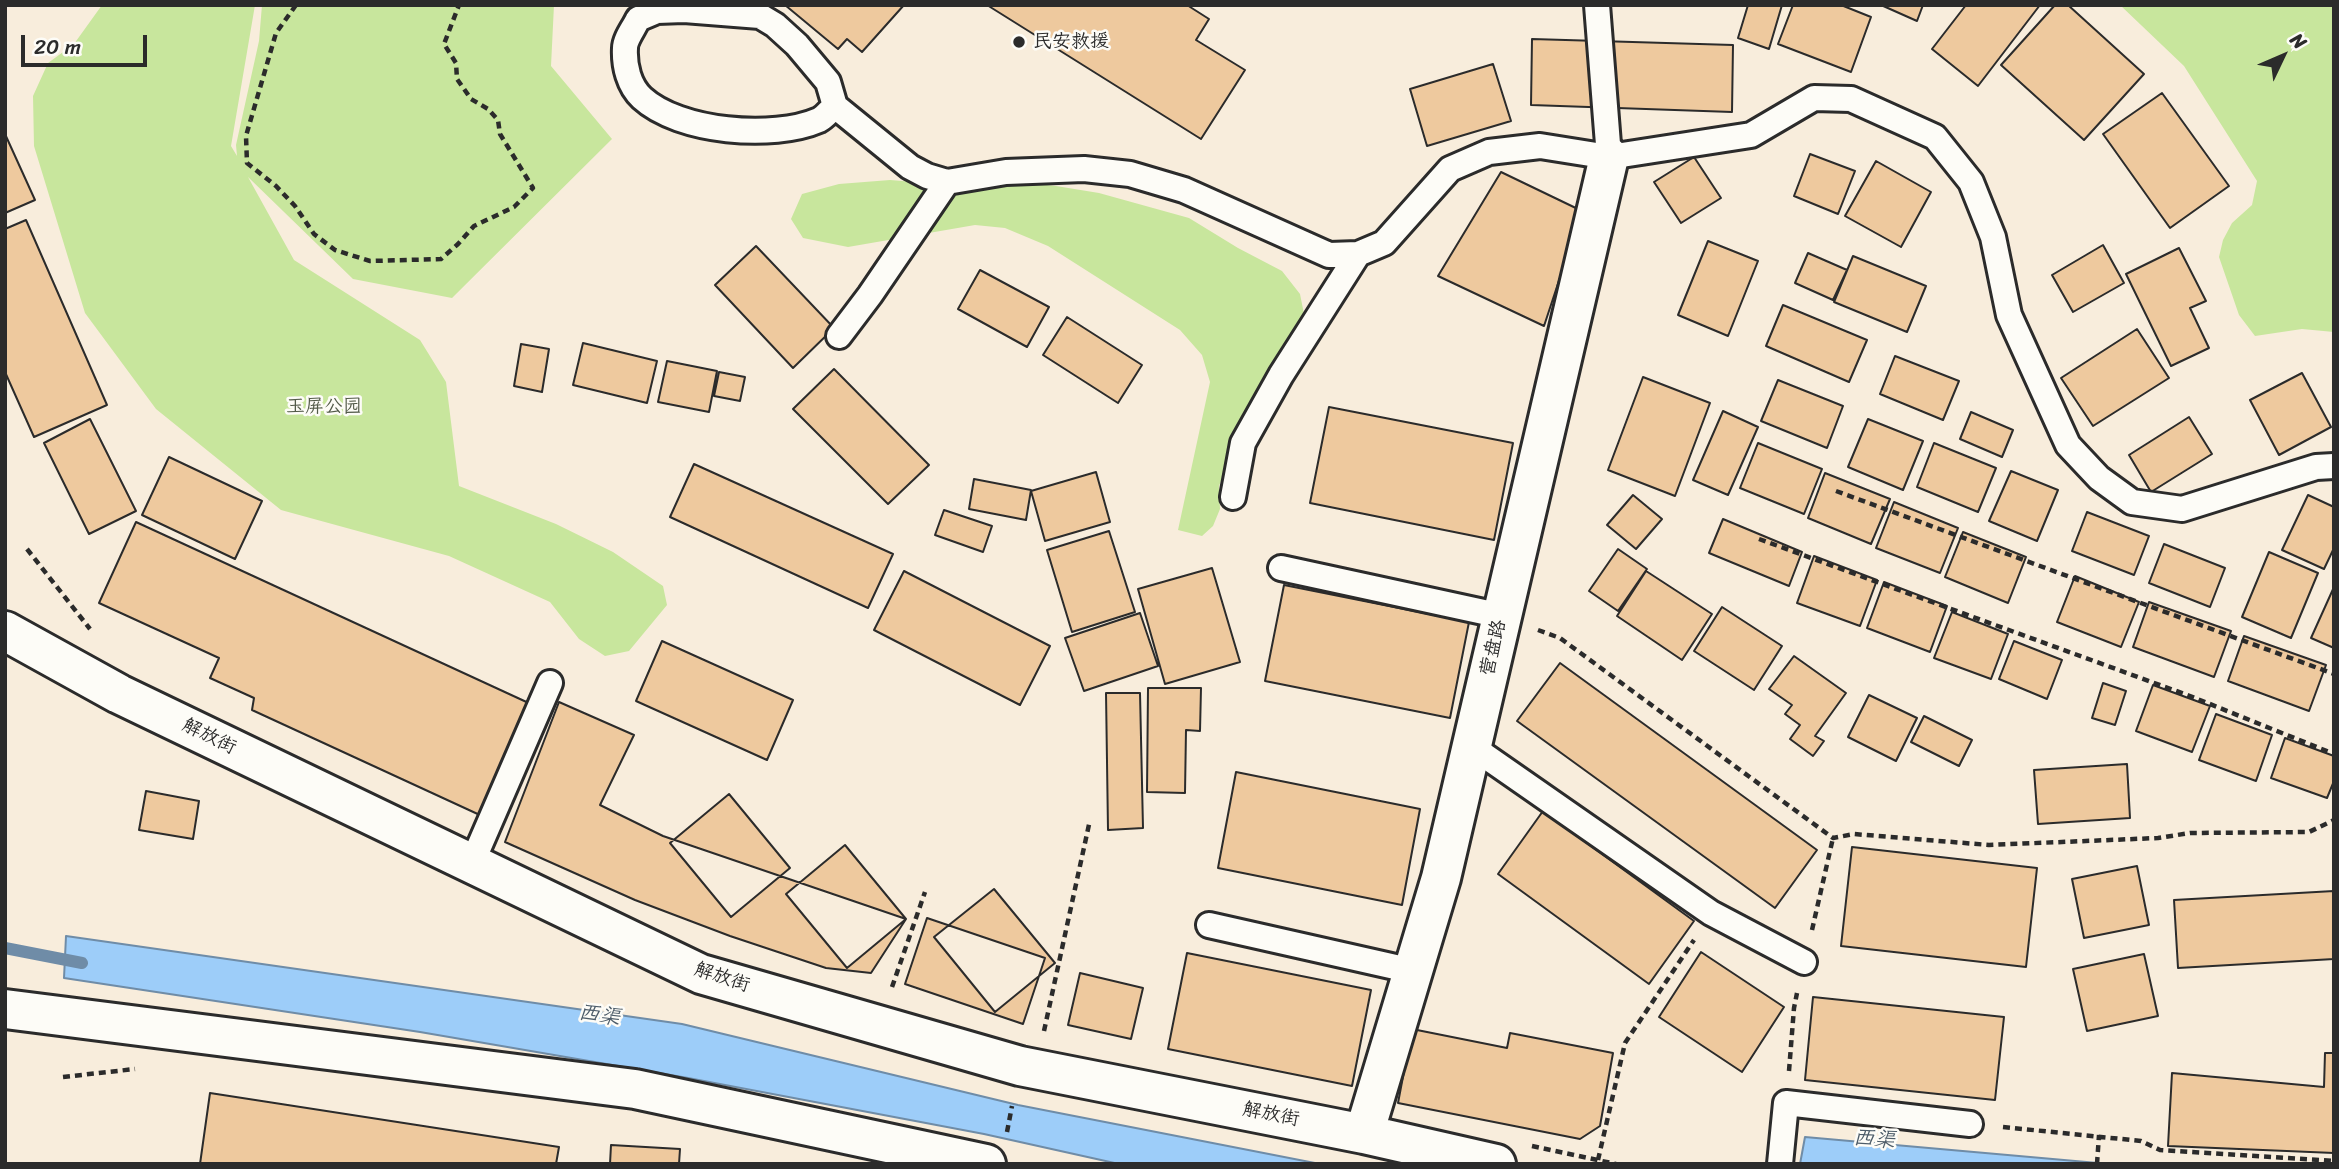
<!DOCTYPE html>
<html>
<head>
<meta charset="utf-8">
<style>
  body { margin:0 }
  #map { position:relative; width:2339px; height:1169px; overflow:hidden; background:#f8eddc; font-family:Sriracha,sans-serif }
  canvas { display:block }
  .frame { position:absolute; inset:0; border:7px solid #2b2b2b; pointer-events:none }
  .north { position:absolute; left:2248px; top:21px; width:70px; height:70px; -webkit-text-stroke:5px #fdfcf7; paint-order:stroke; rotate:46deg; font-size:19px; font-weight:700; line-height:28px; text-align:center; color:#2b2b2b }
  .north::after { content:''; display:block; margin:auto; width:24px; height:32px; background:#2b2b2b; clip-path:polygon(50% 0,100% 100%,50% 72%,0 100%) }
  .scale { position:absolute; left:21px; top:35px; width:126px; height:32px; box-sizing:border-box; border:4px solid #2b2b2b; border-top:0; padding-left:9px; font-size:21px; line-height:24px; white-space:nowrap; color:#2b2b2b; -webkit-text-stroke:5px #fdfcf7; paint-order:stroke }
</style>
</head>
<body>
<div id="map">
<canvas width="2339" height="1169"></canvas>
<div class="frame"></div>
<div class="north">N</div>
<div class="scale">20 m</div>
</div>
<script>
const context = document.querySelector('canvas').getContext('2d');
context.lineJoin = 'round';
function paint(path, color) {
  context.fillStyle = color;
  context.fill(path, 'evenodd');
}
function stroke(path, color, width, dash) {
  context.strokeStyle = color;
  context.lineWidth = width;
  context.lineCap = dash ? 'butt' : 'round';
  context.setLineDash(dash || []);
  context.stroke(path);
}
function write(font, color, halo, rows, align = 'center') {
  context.font = font + ' Sriracha,"LXGW WenKai TC",sans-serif';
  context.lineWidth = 5;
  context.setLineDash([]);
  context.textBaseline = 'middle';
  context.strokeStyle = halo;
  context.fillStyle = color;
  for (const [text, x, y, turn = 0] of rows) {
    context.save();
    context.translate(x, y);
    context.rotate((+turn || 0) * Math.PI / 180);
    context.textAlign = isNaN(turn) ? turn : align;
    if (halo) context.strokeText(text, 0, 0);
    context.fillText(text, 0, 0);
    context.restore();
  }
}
paint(new Path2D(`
  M102 5H255L231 146 237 156 236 145 259 41 262 5H554L551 66 612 139 452 298 353 279 248 177 294 260 420 340 446 382 459 486 556 524 613 552 663 586 667 605 629 651 605 656 579 639 550 602 449 556 281 510 156 409 85 313 34 146 33 96 48 63 74 44Z
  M2120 5H2334V332L2302 329 2255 336 2239 315 2219 257 2223 240 2232 223 2252 205 2257 181 2184 66Z
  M890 180 963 186 1029 183 1056 186 1099 193 1189 218 1238 248 1282 271 1300 294 1304 314 1247 413 1219 486 1220 509 1213 526 1202 536 1178 530 1210 382 1202 355 1180 330 1048 246 1005 228 975 225 848 247 803 238 791 219 802 194 839 184Z`), '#c8e69d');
const water = new Path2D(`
  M66 936 682 1024 1018 1105 1320 1164H1119L984 1134 688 1078 420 1032 64 978Z
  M1805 1137 2109 1164H1800Z`);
paint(water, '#9dcdf9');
stroke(water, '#6f8ca7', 2);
stroke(new Path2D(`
  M5 948 82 963`), '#6f8ca7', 12);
const building = new Path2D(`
  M785 5H904L862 52 847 39 838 49Z
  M987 5H1187L1209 19 1196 40 1245 70 1201 139Z
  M1748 5H1782L1769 49 1738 38Z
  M1793 5H1841L1871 17 1851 72 1778 44Z
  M1881 5H1923L1917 21Z
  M1966 5H2040L1978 86 1932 49Z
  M2055 5H2068L2144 74 2084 140 2001 65Z
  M1532 39 1733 45 1732 112 1531 105Z
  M1493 64 1511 121 1427 146 1410 89Z
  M2162 93 2229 186 2170 228 2103 134Z
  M5 134 35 200 5 213Z
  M1810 154 1855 171 1838 214 1794 196Z
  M1694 157 1721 198 1681 223 1654 182Z
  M1876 161 1931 192 1901 247 1845 216Z
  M1501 172 1582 211 1544 326 1438 276Z
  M26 220 107 405 34 437 5 372V229Z
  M1708 241 1758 261 1728 336 1678 315Z
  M2103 245 2124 283 2073 312 2052 275Z
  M756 246 834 328 793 368 715 285Z
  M2179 248 2206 301 2190 308 2209 348 2171 366 2126 274Z
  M1808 253 1847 270 1833 300 1795 283Z
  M1853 256 1926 286 1907 332 1834 302Z
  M980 270 1049 307 1027 347 958 309Z
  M1783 305 1867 340 1849 382 1766 346Z
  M1067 317 1142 365 1118 403 1043 355Z
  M2137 329 2169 378 2093 426 2061 378Z
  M583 343 657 361 647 403 573 385Z
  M521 344 549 349 542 392 514 386Z
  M1895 356 1959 381 1943 420 1880 394Z
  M667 361 717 371 709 412 658 402Z
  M834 369 929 465 888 504 793 409Z
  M719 372 745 377 740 401 714 396Z
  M2302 373 2331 427 2279 455 2250 400Z
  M1643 377 1710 403 1675 496 1608 470Z
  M1778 380 1843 406 1827 448 1761 421Z
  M1329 407 1513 443 1494 540 1310 503Z
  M1723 411 1758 427 1728 495 1693 480Z
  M1971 412 2013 430 2002 457 1960 439Z
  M2189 417 2212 454 2151 492 2129 455Z
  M90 419 136 511 89 534 44 443Z
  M1868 419 1923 441 1903 490 1848 467Z
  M1758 443 1822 469 1804 514 1740 488Z
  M1934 443 1996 468 1978 512 1917 487Z
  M169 457 262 501 235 559 142 515Z
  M694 464 893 554 868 608 670 517Z
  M2011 471 2058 490 2037 541 1989 521Z
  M1096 472 1110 522 1045 541 1031 491Z
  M1825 473 1890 499 1871 544 1808 518Z
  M974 479 1031 490 1026 520 969 509Z
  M1633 495 1662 519 1636 549 1607 525Z
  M2308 495 2334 507V548L2324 569 2282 550Z
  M1894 502 1958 528 1940 573 1876 548Z
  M944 510 992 526 983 552 935 535Z
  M2087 512 2149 536 2134 575 2072 551Z
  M1723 519 1802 552 1789 586 1709 553Z
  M136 522 533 705 482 816 252 710 254 698 210 678 219 658 99 603Z
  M1109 531 1135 612 1072 632 1047 550Z
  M1963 532 2026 557 2008 603 1945 577Z
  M2164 544 2225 568 2210 607 2149 583Z
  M1618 549 1647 569 1618 611 1589 591Z
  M2269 552 2318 573 2291 638 2242 617Z
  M1814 556 1877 580 1860 626 1797 603Z
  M1212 568 1240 662 1165 684 1138 589Z
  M904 571 1050 646 1020 705 874 630Z
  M1646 571 1712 614 1682 660 1617 616Z
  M2075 576 2139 602 2121 647 2057 622Z
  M1884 582 1947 606 1930 652 1867 628Z
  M1284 585 1469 622 1450 718 1265 681Z
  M2334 587V648L2311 638Z
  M2149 602 2231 631 2214 677 2133 647Z
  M1722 607 1782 646 1754 690 1694 651Z
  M1952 612 2008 634 1991 679 1934 658Z
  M1140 613 1158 666 1084 691 1065 638Z
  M2244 636 2326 665 2309 711 2228 681Z
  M662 641 793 700 767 760 636 701Z
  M2014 641 2062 660 2047 699 1999 679Z
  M1794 656 1846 693 1815 736 1824 741 1813 756 1790 739 1800 725 1785 714 1792 705 1769 689Z
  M1560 663 1817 850 1775 908 1517 721Z
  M2103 683 2126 691 2115 725 2092 718Z
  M2153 685 2210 706 2192 752 2136 731Z
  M1148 688H1201L1200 731 1186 730 1185 793 1147 792Z
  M1106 693H1140L1143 828 1108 830Z
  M1869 695 1917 718 1896 761 1848 737Z
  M559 702 634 735 600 805 663 836 906 919 871 973 826 968 730 936 635 900 505 842Z
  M2216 714 2272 735 2256 781 2199 760Z
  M1924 716 1972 740 1959 766 1911 742Z
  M2285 738 2334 756V781L2327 798 2271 778Z
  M2127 764 2130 818 2038 824 2034 770Z
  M1236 772 1420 809 1402 905 1218 868Z
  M146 791 199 801 193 839 139 830Z
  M729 794 790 868 731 917 670 843Z
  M1543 811 1694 921 1649 984 1498 874Z
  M845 845 906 919 847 968 786 894Z
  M1852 847 2037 868 2026 967 1841 946Z
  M2137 866 2149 925 2084 938 2072 879Z
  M994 889 1055 963 995 1012 934 937Z
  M2334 891V959L2178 968 2174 900Z
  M927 918 1045 958 1023 1024 905 984Z
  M1701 952 1784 1007 1742 1072 1659 1017Z
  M1187 953 1371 990 1352 1086 1168 1049Z
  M2144 954 2158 1016 2087 1031 2073 969Z
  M1080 973 1143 988 1131 1039 1068 1025Z
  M1813 997 2004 1017 1995 1100 1805 1080Z
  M1412 1029 1507 1048 1510 1033 1613 1053 1600 1126 1580 1139 1398 1103Z
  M2325 1053H2334V1153L2168 1146 2172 1073 2324 1087Z
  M210 1093 559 1147 556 1164H200Z
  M611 1145 680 1149 679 1164H610Z`);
paint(building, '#eec99e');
stroke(building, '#2b2b2b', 2);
const lane = new Path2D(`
  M1597 5 1609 157
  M684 10 760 16 775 25 797 45 828 82 835 106C830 110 825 117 819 120 773 140 679 132 642 98 629 86 624 66 625 48 625 39 634 28 638 19L657 11Z
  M835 106 910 167 927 176 947 182 1006 172 1084 169 1130 174 1184 190 1329 255 1358 254 1384 243 1450 169 1489 152 1540 146 1609 157 1751 135 1814 98 1851 99 1935 137 1971 182 1993 237 2009 315 2068 445 2099 478 2132 502 2182 509 2316 467 2334 466
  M839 336 870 295 947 182
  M1233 497 1243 443 1281 375 1358 254
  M1281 568 1502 616
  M1471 746 1711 913 1804 962
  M472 863 550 683
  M1209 925 1413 971
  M1780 1164 1786 1103 1970 1124`);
const street = new Path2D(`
  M5 631 119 694 701 974 1020 1066 1364 1134 1496 1164
  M5 1009 635 1089 986 1164
  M1364 1134 1441 878 1609 157`);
stroke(lane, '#2b2b2b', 30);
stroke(street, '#2b2b2b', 44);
stroke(new Path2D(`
  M296 5 276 33 246 136 247 163 276 186 295 206 314 234 335 250 370 261 441 259 458 244 474 226 514 207 533 188 500 134 498 120 488 109 471 99 457 79 456 63 444 44 459 5
  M1836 491 2334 674
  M1759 539 2190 696 2334 754
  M27 549 90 629
  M1538 630 1560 638 1833 838 1854 834 1989 845 2158 838 2190 833 2309 832 2334 820
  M1812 930 1833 838
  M892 987 925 892
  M1044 1031 1090 820
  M1789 1071 1794 1008 1797 993
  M63 1077 135 1069
  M2003 1127 2141 1141 2160 1150 2334 1161
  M1007 1132 1012 1106
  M1532 1146 1616 1164
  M1598 1160 1625 1043 1694 940
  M2097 1164 2099 1135`), '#2b2b2b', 4.5, [7, 5]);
stroke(lane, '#fdfcf7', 24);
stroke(street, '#fdfcf7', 38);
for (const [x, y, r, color] of [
  [1019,42,7,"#2b2b2b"]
]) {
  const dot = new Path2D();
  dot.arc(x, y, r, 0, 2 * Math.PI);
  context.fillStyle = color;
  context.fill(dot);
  stroke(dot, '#fdfcf7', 2.5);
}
write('19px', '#2b2b2b', '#fdfcf7', [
  ["民安救援",1033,42]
], 'left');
write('19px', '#525a48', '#fdfcf7', [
  ["玉屏公园",324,407]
]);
write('19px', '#2b2b2b', '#fdfcf7', [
  ["营盘路",1494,648,-77],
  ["解放街",209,737,26],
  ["解放街",722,978,18],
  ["解放街",1271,1115,11]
]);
write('italic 21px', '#4d5c69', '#fdfcf7', [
  ["西渠",599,1016,9],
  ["西渠",1874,1140,5]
]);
</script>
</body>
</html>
